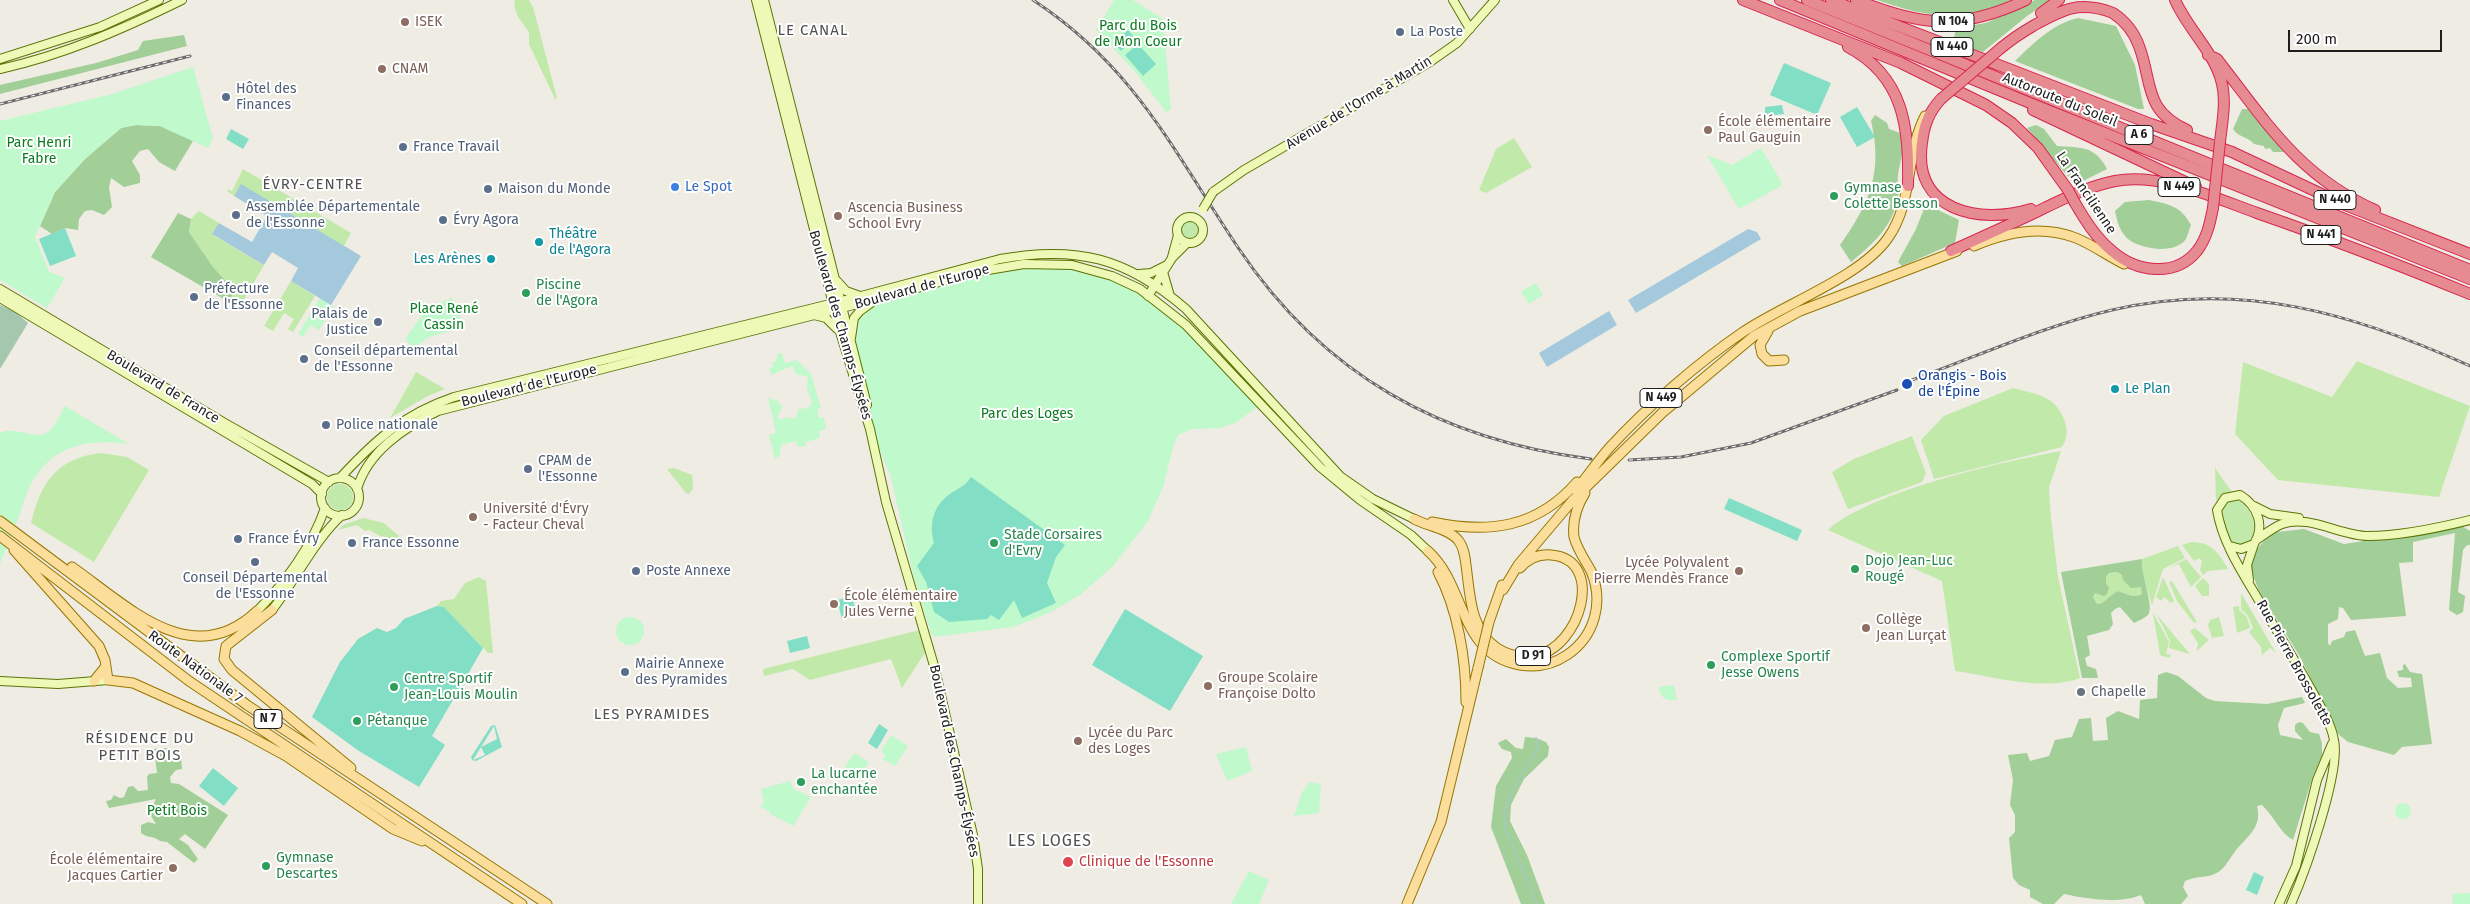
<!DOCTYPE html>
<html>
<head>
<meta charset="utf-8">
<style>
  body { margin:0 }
  #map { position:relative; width:2470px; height:904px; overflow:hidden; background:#efece4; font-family:"Fira Sans",sans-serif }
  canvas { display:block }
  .scale { position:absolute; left:2288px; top:30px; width:154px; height:22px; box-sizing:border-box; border:2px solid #1e1e1e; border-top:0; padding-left:6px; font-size:15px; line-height:18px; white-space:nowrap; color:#1e1e1e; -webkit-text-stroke:4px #fff; paint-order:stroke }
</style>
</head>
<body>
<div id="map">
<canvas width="2470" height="904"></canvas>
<div class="scale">200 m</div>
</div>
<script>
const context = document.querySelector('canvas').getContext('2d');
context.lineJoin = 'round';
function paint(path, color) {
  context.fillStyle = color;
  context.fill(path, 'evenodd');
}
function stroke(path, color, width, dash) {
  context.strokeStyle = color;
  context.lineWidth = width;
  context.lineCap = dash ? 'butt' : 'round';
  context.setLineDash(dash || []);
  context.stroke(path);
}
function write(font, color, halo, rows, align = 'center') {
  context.font = font + ' "Fira Sans",sans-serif';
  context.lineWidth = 4;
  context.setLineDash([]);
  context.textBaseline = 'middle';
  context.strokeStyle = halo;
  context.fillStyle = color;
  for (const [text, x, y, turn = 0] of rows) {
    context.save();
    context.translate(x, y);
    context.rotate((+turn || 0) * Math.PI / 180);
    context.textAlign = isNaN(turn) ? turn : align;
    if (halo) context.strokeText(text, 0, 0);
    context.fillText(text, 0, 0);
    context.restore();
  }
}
paint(new Path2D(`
  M515 0H529L533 7 557 98 555 99 529 44V32L518 17 514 6Z
  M1514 138 1532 167 1486 193 1479 190 1496 149Z
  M243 169 351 233 344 246 241 185 234 196 227 191 228 189 232 191Z
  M199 211 219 223 213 235 264 265 239 308 229 302 233 294 232 288 213 267 189 232 191 219Z
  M1180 230a10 10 0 1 1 20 0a10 10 0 1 1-20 0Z
  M291 281 315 296 293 332 288 329 294 319 284 313 273 331 264 326Z
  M2357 361 2470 406 2439 497 2278 480 2235 434 2243 362 2332 397Z
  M416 372 445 389 428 396 390 418Z
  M2013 388C2024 391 2037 393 2048 399 2063 409 2073 432 2062 447L1934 479 1921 440 1944 416Z
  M1912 436 1926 473 1922 482 1848 509 1832 472 1854 459Z
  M2061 451 2049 488 2051 518 2058 577 2080 678C2044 692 1992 676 1955 671L1942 581 1828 530C1871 491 2002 462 2061 451Z
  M101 453 127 457 149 470 94 562 31 523C41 483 56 458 101 453Z
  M674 468 692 475 693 489 689 494 686 493 667 469Z
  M2215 468 2232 492 2223 494 2216 501Z
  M327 497a13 13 0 1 1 26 0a13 13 0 1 1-26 0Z
  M2235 499C2262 510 2259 552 2234 545 2227 534 2222 519 2222 507L2229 500Z
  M363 518 384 523 399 536 392 544 384 536 382 537 369 530 365 531 357 525 338 530 343 525Z
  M2192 542C2211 542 2219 553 2228 569L2208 571 2203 575 2200 570 2202 561 2199 558 2194 561 2182 545Z
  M2178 546 2185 558 2163 569 2152 605 2141 569 2142 559Z
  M2186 559 2201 577 2191 587 2179 564 2167 569Z
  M2117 572 2141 587 2142 594C2132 599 2127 593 2117 591L2102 603 2097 604 2093 597 2095 593H2099L2106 584V577L2109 573Z
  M479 577 486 581 493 653H488L444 607 437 606 441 601 454 599 465 583Z
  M2163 577 2174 601 2171 603 2164 597 2161 601 2156 597Z
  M2203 578 2209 584V596H2202L2195 586Z
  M2172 581 2197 622 2194 623 2177 601 2169 582Z
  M2241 593 2276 653 2270 648 2262 655 2261 647 2249 632 2253 628 2248 616 2241 609Z
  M2239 606V610L2247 617 2250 628 2237 633 2233 607Z
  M2153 613 2169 642 2166 654 2171 655 2169 658 2160 655Z
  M2157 615 2190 654 2169 648 2170 641Z
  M2219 617 2224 636 2212 638 2208 625 2210 620Z
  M2195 628 2209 640 2197 651 2198 643 2190 631Z
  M920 630 926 651 902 688 891 659 810 680 793 669 764 676 763 669Z`), '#c1e9a9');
paint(new Path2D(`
  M1877 0H2015C1960 22 1932 19 1877 0Z
  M2035 0H2051L2027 16 1983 52 1953 43 1956 28 1986 23Z
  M2078 18 2116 26 2135 65 2144 109H2138L2015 61C2034 43 2052 24 2078 18Z
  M184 35 187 46 0 94V85L96 63 138 50 143 41Z
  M2242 109H2248L2284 152H2273L2270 148 2265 149 2264 146 2254 144C2249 137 2239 138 2233 129Z
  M1875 115 1887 123 1889 129 1903 134C1905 148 1900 161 1898 175 1897 183 1900 191 1898 198 1893 226 1872 245 1851 262L1840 245C1870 203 1883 172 1871 121Z
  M136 125 160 126 193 141 175 171 159 162 148 149 140 151 132 161 140 175V183L124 187 111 178 109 187 112 207 104 215 92 210 85 211 79 219 78 230 65 228 52 234 40 226 55 192 85 159 121 128Z
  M2036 125 2044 129 2057 146C2080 148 2095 145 2107 169L2075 185 2027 128Z
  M2149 200C2169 204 2181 206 2191 225 2189 229 2188 235 2186 239 2175 255 2140 249 2128 239 2120 232 2117 221 2115 211L2125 202Z
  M1927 201 1940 211 1959 220 1955 243 1902 266 1898 262 1916 229Z
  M178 213 191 219 189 232 213 267 232 288 233 294 229 302 151 257Z
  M2462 526 2470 531V545H2467L2463 550 2458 592 2465 596 2463 612 2457 615 2449 610 2455 533 2413 542V562L2399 563 2406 616 2351 620 2343 608 2339 607 2338 619 2328 624V643L2330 646 2332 641 2344 637 2346 632 2355 630 2365 656 2380 653 2387 678 2398 688 2412 687 2411 678 2399 677 2397 671 2403 670V665L2405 664 2410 672 2422 674 2432 744 2402 747 2394 755 2348 742 2338 734 2299 655 2259 591 2250 567 2252 555 2267 537 2277 532 2304 529 2344 544Z
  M2142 559C2140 574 2155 607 2148 615 2145 618 2138 621 2134 623L2120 607 2115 609 2111 613 2113 624 2109 630 2087 636 2090 655 2085 658 2087 666 2096 669 2098 678H2082L2061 572ZM2117 572 2122 575 2123 580 2131 588 2141 587 2142 594C2132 599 2127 593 2117 591L2102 603 2097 604 2093 597 2095 593 2104 596 2107 594 2109 588 2106 584V577L2109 573Z
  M2166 672 2178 676 2206 698 2215 701 2267 704 2302 697 2305 703 2284 708 2278 725 2280 735 2303 740 2295 731V725L2299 722 2303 723 2310 732 2319 734 2322 743V755L2313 776 2293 840C2280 833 2274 816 2262 805L2257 806C2263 829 2245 837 2234 853 2227 862 2224 871 2212 875 2202 878 2196 876 2185 881L2183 887 2188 896 2181 904H2145L2141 895C2120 904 2087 899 2064 894L2054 904H2043L2030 897V890L2019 885 2013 878 2009 838 2015 832V815L2010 805 2013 780 2008 755 2027 753 2030 761 2049 756 2055 740 2072 737 2079 719 2091 718 2093 741 2108 740 2106 718 2118 711 2139 719 2140 700 2157 698 2158 675Z
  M1525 737 1536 738 1546 742 1549 747 1548 756 1524 779 1511 805 1510 821 1527 855 1545 904H1521L1491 827 1496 786 1512 758 1511 752 1502 749 1498 743 1506 739 1516 748 1523 749Z
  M168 748 181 757 182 769 176 770 170 777 171 783 179 784 228 815 205 849 185 834 179 839 188 845 198 859 194 863 167 842 160 841C154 836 147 838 141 833V825L148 822 156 824 149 813 156 799 109 808 106 801 111 800 114 795 120 798 124 797 128 787 133 786 138 791 148 790 147 777 149 774 157 773 154 749Z`), '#a2ce98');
paint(new Path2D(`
  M0 305 14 311 28 323 0 369Z`), '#a5c7ae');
paint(new Path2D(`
  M1114 0H1133L1163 19 1171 110 1166 112 1133 69 1096 30Z
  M193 67 213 138 208 148 160 126 136 125 121 128 85 159 55 192 35 237 49 272 65 278 47 308 0 280V121L112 94Z
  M1761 148 1782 183 1781 186 1739 209 1707 155 1732 165Z
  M1072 265 1127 283 1186 325 1262 404 1235 423 1220 428 1192 429 1178 435 1174 444 1163 487 1148 521 1113 566 1080 595 1051 612 1013 627 935 637 931 633 913 574 890 473C877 451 846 342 854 319 856 315 864 309 867 305L1006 266Z
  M1536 283 1543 295 1529 304 1521 292Z
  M320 298 334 307 319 330 310 325 303 337 298 334Z
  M452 298 464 327 429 337 415 347 411 346 405 339 427 308Z
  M778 353H782L785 363 797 360 811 374 821 408 817 409 819 418 824 417 826 429 819 431 820 438 805 442 806 446 798 447 796 441 781 445 780 455 775 459 769 435 776 433 768 397 773 400 777 399 778 403 783 406 778 416 780 420 789 417 795 419 799 409 808 408 812 403 807 388 808 377 796 374 792 366 771 375 769 368 773 367 772 363 776 361Z
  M65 406 129 444C87 438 49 446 29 488 25 496 23 505 20 514 13 530 6 547 0 564V433C16 425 39 443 50 430 56 424 61 414 65 406Z
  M616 631a14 14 0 1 1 28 0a14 14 0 1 1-28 0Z
  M1674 685 1677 700C1666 701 1661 699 1658 687Z
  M891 735 908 746 895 766 883 759 885 755 881 752Z
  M1246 747 1252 771 1227 781 1216 754Z
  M854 753 869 762 859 778 844 769Z
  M790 781 794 789 811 797 793 826 770 814V811L767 812 766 809 760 808 764 801 761 789Z
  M1310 782 1321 784 1319 813 1294 816 1302 792Z
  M2395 811a8 8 0 1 1 16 0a8 8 0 1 1-16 0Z
  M1249 871 1269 880 1259 904H1231Z
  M2470 893V904H2453L2452 894Z`), '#c0f9cb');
paint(new Path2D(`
  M1128 30 1135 38 1121 51 1114 43Z
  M1138 44 1156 64 1143 76 1125 55Z
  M1784 63 1831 83 1817 115 1770 95Z
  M1782 105 1784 114 1765 116V107Z
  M1857 107 1875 137 1857 147 1840 117Z
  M231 129 249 139 243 149 226 139Z
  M65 228 76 256 50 266 39 239Z
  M971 477 1065 545 1056 557 1047 583 1056 603 1022 618 1014 600 999 620 991 615 987 619 949 622 934 612 926 582 917 566 934 543C929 524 933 506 950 494 959 487 964 488 971 477Z
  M1729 498 1802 530 1797 541 1724 509Z
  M852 596 857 615 842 619 837 600Z
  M437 606 444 607 483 648 432 736 445 745 419 787 359 751 312 717 340 662 358 639 377 628 387 632 396 628 404 619Z
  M1125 609 1203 656 1170 711 1092 665Z
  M807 636 810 648 790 653 787 641Z
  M879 724 888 730 877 749 868 743Z
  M495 725 502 747 476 761 472 760 471 757 491 726ZM494 726 497 739 481 747 485 755 473 760Z
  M213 768 238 788 224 806 199 786Z
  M2254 872 2264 877 2257 895 2246 890Z`), '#82dec5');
paint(new Path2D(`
  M241 184 361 256 331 305 291 281 298 268 272 252 264 265 212 234 219 223 252 242 267 216 234 196Z
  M1748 229 1757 232 1761 239 1636 313 1628 300Z
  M1609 311 1617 325 1547 367 1539 353Z`), '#a4c9dc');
stroke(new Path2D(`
  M1536 737 1538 748 1510 795 1504 812 1505 828 1537 904`), '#a4c9dc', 1);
const secondary = new Path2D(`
  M756 0 840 332 870 429 886 502 935 669 973 835 978 869V904
  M764 0 867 405
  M1453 0 1470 29
  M0 59 100 27 159 0
  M0 69C64 55 123 29 182 0
  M1213 192 1244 170 1430 62 1457 43 1495 0
  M1177 230a13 13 0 1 1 26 0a13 13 0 1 1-26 0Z
  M1172 257 1178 235
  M1163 272 1170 296
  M1139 274 1151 273 1167 265
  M837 281 846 291 860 296
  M0 289 223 422 329 482
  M1148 296 1172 258 1187 243
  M0 298 312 484 322 494
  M814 315 826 318 837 329
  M851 338 854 318 860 311 871 303
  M340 478C375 440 404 414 454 397L846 300 1000 259C1077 245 1127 258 1186 309L1340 476 1373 499 1414 519
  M321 497a19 19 0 1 1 38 0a19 19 0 1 1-38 0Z
  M357 489C368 451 404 428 438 411L881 298 976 272 1024 264 1072 265 1112 276 1140 289 1186 325 1320 467 1360 500 1411 535 1428 551
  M2254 506 2270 514 2299 518
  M2256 540C2264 535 2272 528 2282 524 2309 514 2340 536 2368 536 2401 536 2438 528 2470 520
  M2230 546 2241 549 2254 544C2265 526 2258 506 2240 495L2225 498 2217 510C2222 542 2242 572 2258 599 2276 630 2295 660 2312 691 2320 706 2331 723 2334 740 2341 772 2305 872 2291 904
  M2249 580 2247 565 2254 544
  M272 610C295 581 316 538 342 515
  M257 611C285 583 312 546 325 508
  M0 681 58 684 108 680
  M2279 904 2296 866 2317 780 2332 744`);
const primary = new Path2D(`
  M1974 246C2006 232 2043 225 2076 238 2093 245 2108 256 2124 264
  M1768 331 1760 345 1762 354 1769 361 1784 360
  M1576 490C1588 476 1598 460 1611 446 1647 407 1699 362 1743 332 1784 304 1861 277 1888 238 1914 201 1905 155 1925 116
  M1414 519C1427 526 1449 529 1458 540 1464 547 1465 557 1466 565 1470 594 1470 630 1497 648 1508 655 1521 658 1534 656 1581 649 1606 559 1551 555 1539 554 1528 559 1520 568
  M0 521 247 705 547 904
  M1432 522C1489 534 1537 528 1577 482
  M0 536 189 681 522 904
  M14 550 99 646 105 660 108 680 133 683 240 731 286 756 393 829 422 841
  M1428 551C1467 586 1458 654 1520 665 1537 668 1552 665 1567 655 1595 636 1604 602 1591 571 1585 560 1577 549 1574 537 1572 521 1577 506 1585 493
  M72 567C128 606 192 673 257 611
  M1438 572C1458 610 1466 659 1466 702
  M1503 590 1518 565 1573 500 1662 413 1754 336 1800 311 1957 251
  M272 610 226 646 224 659 232 670 351 768
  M1489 622 1502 585
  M94 681 106 666
  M1407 904 1441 822 1478 668`);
const highway = new Path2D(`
  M1743 0 1901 63 1986 105 2012 123 2038 148 2068 190
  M1780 0 2030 103 2470 279
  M1807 0 2470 270
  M1831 0 2151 124 2232 152 2345 205 2470 254
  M1856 0C1923 26 1960 31 2026 0
  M2175 0C2187 28 2213 51 2221 80 2227 100 2222 123 2220 142
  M2041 13 2059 0
  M1848 47C1905 77 1909 129 1908 186
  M2001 48C2012 39 2021 33 2033 26 2062 10 2079 0 2113 13 2125 21 2134 32 2139 46 2153 83 2143 110 2187 130
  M2208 55 2217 59C2266 122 2299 176 2375 210
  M1941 99C1929 112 1924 125 1922 143 1912 211 1980 225 2031 209
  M2033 110 2196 187
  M2075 203C2085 220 2096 238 2112 251 2136 272 2175 278 2197 251 2207 238 2210 223 2213 208
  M1951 251C1978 239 2004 227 2030 215 2057 202 2085 187 2115 181 2160 172 2215 198 2257 213 2329 238 2399 265 2470 294`);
stroke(secondary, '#5b7405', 10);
stroke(primary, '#967601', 11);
stroke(highway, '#d8254e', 12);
stroke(secondary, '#eef9b7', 8);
stroke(primary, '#fbdd9c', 9);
stroke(highway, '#e68b92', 10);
const rail = new Path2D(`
  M1033 0C1135 67 1174 152 1239 249 1324 375 1441 440 1591 459
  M0 104 190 56
  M1912 380C1978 356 2044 326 2112 310 2241 280 2353 313 2470 366
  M1629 460 1681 457 1751 443 1897 390`);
stroke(rail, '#6c6c6c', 3);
stroke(rail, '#fff', 1, [4]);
const secondaryBridge = new Path2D(`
  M1203 209 1213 192`);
const primaryBridge = new Path2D(`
  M1478 668 1489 622`);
const highwayBridge = new Path2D(`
  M1941 99 2001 48
  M2068 190 2075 203
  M2213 208 2220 142`);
stroke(secondaryBridge, '#5b7405', 10, []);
stroke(primaryBridge, '#967601', 11, []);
stroke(highwayBridge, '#d8254e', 12, []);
stroke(secondaryBridge, '#eef9b7', 8);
stroke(primaryBridge, '#fbdd9c', 9);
stroke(highwayBridge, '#e68b92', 10);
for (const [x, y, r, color] of [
  [405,22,5,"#8d6e63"],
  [1400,32,5,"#5c6f8a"],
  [382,69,5,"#8d6e63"],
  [226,97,5,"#5c6f8a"],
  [1708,130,5,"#8d6e63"],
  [403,147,5,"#5c6f8a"],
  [675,187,5,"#3f7fe0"],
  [488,189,5,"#5c6f8a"],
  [1834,196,5,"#2e9e5b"],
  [236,215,5,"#5c6f8a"],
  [838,216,5,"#8d6e63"],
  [443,220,5,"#5c6f8a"],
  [539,242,5,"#0f9aa8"],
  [491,259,5,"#0f9aa8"],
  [526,293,5,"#2e9e5b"],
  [194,297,5,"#5c6f8a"],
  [378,322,5,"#5c6f8a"],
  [304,359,5,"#5c6f8a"],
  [1907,384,6,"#1a4fb4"],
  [2115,389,5,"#0f9aa8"],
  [326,425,5,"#5c6f8a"],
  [528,469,5,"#5c6f8a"],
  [473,517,5,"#8d6e63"],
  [238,539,5,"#5c6f8a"],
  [352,543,5,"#5c6f8a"],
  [994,543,5,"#2e9e5b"],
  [255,562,5,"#5c6f8a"],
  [1855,569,5,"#2e9e5b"],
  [636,571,5,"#5c6f8a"],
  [1739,571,5,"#8d6e63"],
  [834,604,5,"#8d6e63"],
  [1866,628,5,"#8d6e63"],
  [1711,665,5,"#2e9e5b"],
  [625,672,5,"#5c6f8a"],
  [1208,686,5,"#8d6e63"],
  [394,687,5,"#2e9e5b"],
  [2081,692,5,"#6b7280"],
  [357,721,5,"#2e9e5b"],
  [1078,741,5,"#8d6e63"],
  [801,782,5,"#2e9e5b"],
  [1068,862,6,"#e0444e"],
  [266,866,5,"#2e9e5b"],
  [173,868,5,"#8d6e63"]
]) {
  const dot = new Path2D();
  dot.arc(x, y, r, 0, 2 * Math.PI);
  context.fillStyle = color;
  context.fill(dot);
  stroke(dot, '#fff', 2);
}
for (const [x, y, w] of [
  [1953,22,42],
  [1952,47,42],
  [2139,135,28],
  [2179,187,42],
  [2335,200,42],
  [2321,235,40],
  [1661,398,42],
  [1533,656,35],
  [268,719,28]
]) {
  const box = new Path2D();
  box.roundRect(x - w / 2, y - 9.5, w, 19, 4);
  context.fillStyle = '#fff';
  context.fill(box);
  stroke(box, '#1e1e1e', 1);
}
write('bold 12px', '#1e1e1e', null, [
  ["N 104",1953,22],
  ["N 440",1952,47],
  ["A 6",2139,135],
  ["N 449",2179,187],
  ["N 440",2335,200],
  ["N 441",2321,235],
  ["N 449",1661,398],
  ["D 91",1533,656],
  ["N 7",268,719]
]);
write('14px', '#785e54', '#fff', [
  ["ISEK",415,22],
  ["CNAM",392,69],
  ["École élémentaire",1718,122],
  ["Paul Gauguin",1718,138],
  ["Ascencia Business",848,208],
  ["School Evry",848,224],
  ["Université d'Évry",483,509],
  ["- Facteur Cheval",483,525],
  ["Lycée Polyvalent",1729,563,"right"],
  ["Pierre Mendès France",1729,579,"right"],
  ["École élémentaire",844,596],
  ["Jules Verne",844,612],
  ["Collège",1876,620],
  ["Jean Lurçat",1876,636],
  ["Groupe Scolaire",1218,678],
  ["Françoise Dolto",1218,694],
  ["Lycée du Parc",1088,733],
  ["des Loges",1088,749],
  ["École élémentaire",163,860,"right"],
  ["Jacques Cartier",163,876,"right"]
], 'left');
write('14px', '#0c7b22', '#fff', [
  ["Parc du Bois",1138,26],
  ["de Mon Coeur",1138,42],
  ["Parc Henri",39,143],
  ["Fabre",39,159],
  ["Place René",444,309],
  ["Cassin",444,325],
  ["Parc des Loges",1027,414],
  ["Petit Bois",177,811]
]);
write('14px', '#4e5e75', '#fff', [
  ["La Poste",1410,32],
  ["Hôtel des",236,89],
  ["Finances",236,105],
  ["France Travail",413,147],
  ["Maison du Monde",498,189],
  ["Assemblée Départementale",246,207],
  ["de l'Essonne",246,223],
  ["Évry Agora",453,220],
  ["Préfecture",204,289],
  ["de l'Essonne",204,305],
  ["Palais de",368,314,"right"],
  ["Justice",368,330,"right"],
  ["Conseil départemental",314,351],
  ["de l'Essonne",314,367],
  ["Police nationale",336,425],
  ["CPAM de",538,461],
  ["l'Essonne",538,477],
  ["France Évry",248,539],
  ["France Essonne",362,543],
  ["Poste Annexe",646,571],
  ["Conseil Départemental",255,578,"center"],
  ["de l'Essonne",255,594,"center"],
  ["Mairie Annexe",635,664],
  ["des Pyramides",635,680]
], 'left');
write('14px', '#1e1e1e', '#fff', [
  ["Autoroute du Soleil",2060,100,22],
  ["Avenue de l'Orme à Martin",1359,103,-31],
  ["La Francilienne",2086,193,56],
  ["Boulevard de l'Europe",922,287,-15],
  ["Boulevard des Champs-Élysées",840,325,74],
  ["Boulevard de l'Europe",529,386,-14],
  ["Boulevard de France",163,387,31],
  ["Rue Pierre Brossolette",2294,663,61],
  ["Route Nationale 7",195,667,36],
  ["Boulevard des Champs-Élysées",954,761,78]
]);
write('14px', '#366cbe', '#fff', [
  ["Le Spot",685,187]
], 'left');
write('14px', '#27864d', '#fff', [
  ["Gymnase",1844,188],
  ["Colette Besson",1844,204],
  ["Piscine",536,285],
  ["de l'Agora",536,301],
  ["Stade Corsaires",1004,535],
  ["d'Evry",1004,551],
  ["Dojo Jean-Luc",1865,561],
  ["Rougé",1865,577],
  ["Complexe Sportif",1721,657],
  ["Jesse Owens",1721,673],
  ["Centre Sportif",404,679],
  ["Jean-Louis Moulin",404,695],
  ["Pétanque",367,721],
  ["La lucarne",811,774],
  ["enchantée",811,790],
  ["Gymnase",276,858],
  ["Descartes",276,874]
], 'left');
write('14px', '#0d838f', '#fff', [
  ["Théâtre",549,234],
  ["de l'Agora",549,250],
  ["Les Arènes",481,259,"right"],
  ["Le Plan",2125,389]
], 'left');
write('14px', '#164399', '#fff', [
  ["Orangis - Bois",1918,376],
  ["de l'Épine",1918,392]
], 'left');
write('14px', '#5b616d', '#fff', [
  ["Chapelle",2091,692]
], 'left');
write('14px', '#be3a42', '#fff', [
  ["Clinique de l'Essonne",1079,862]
], 'left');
context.letterSpacing = '1px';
write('15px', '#515151', '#fff', [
  ["LE CANAL",813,31],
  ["ÉVRY-CENTRE",313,185],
  ["LES PYRAMIDES",652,715],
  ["RÉSIDENCE DU",140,739],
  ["PETIT BOIS",140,756]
]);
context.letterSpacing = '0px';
context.letterSpacing = '1px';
write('16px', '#515151', '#fff', [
  ["LES LOGES",1050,842]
]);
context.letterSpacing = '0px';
</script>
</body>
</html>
